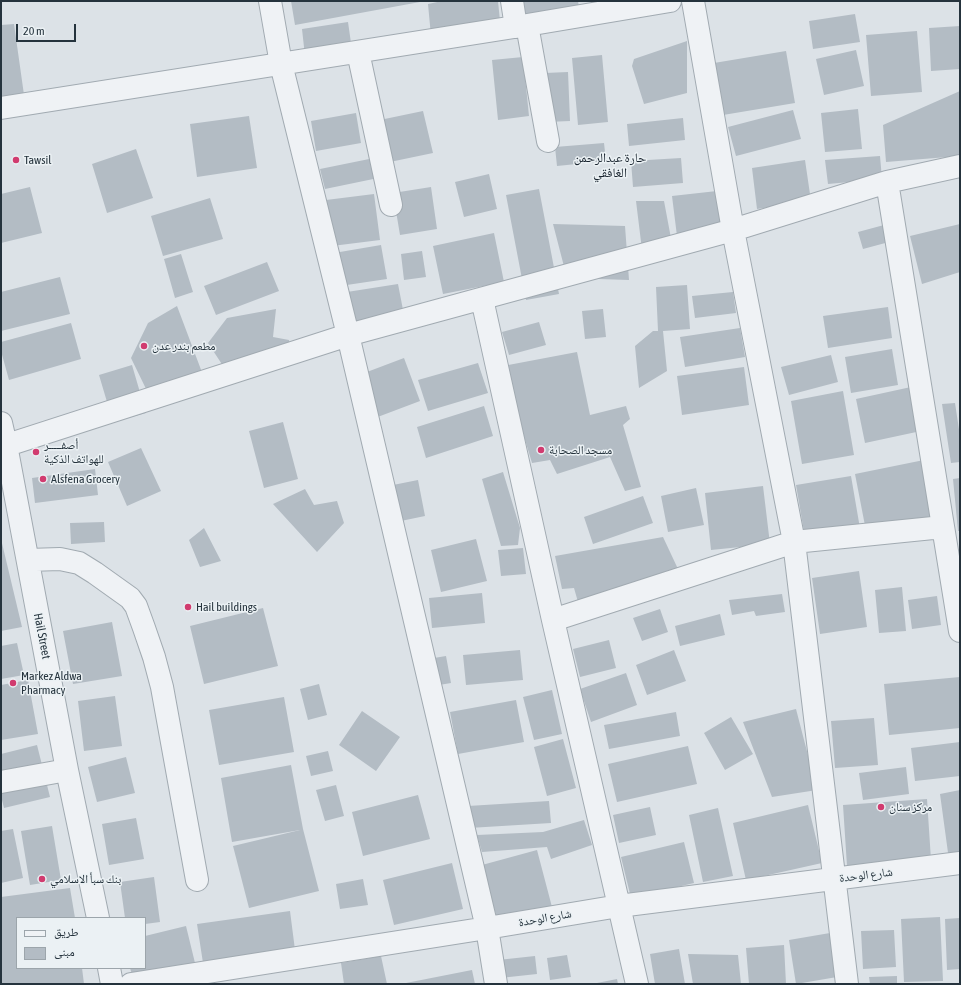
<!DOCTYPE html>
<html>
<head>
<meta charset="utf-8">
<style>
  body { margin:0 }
  #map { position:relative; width:961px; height:985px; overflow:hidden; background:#dce2e7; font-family:"Asap Condensed","Noto Naskh Arabic",sans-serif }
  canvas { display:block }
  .frame { position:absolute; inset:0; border:2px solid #25333d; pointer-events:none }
  .legend { position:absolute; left:16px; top:917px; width:130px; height:52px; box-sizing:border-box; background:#ebf1f4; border:1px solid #9ca5ab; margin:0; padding:5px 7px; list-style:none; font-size:12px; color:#25333d }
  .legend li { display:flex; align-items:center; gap:8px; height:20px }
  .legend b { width:20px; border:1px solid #9ca5ab }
  .scale { position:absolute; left:16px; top:24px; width:60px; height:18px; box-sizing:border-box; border:2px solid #25333d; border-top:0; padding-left:5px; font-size:12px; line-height:14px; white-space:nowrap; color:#25333d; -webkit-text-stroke:3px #ebf1f4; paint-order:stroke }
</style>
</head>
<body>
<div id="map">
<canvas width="961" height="985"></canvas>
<div class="frame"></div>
<ul class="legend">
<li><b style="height:5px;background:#eff2f5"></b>طريق</li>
<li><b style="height:11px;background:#b3bcc4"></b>مبنى</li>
</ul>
<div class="scale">20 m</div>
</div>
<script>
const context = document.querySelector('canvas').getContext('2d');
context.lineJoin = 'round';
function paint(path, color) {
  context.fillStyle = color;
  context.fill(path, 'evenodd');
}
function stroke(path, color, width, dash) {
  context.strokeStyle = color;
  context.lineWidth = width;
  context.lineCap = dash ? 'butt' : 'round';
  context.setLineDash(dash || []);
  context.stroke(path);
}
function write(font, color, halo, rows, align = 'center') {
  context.font = font + ' "Asap Condensed","Noto Naskh Arabic",sans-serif';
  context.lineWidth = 3;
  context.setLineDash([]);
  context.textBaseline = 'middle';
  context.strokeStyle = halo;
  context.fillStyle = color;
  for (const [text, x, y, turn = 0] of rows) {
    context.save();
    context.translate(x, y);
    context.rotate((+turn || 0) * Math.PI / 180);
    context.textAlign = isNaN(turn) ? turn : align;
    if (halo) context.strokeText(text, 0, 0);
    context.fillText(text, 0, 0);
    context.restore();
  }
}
paint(new Path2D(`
  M291 1H420V2L295 25Z
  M442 1H498L500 21 431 36 428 4Z
  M515 1H578L580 13 518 22Z
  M855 14 860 42 813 49 809 21Z
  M348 22 352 50 305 56 302 29Z
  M14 24 25 102 1 105V25Z
  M960 26V69L931 71 929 28Z
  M917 31 922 92 871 96 866 35Z
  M687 41V93L644 104 632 66 634 59Z
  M856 50 864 86 824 95 816 59Z
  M786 51 795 103 723 115 714 63Z
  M602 55 608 122 578 125 572 58Z
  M523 57 529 116 498 120 492 60Z
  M568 72 570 121 547 122 545 73Z
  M960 91V156L886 162 883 125Z
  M858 109 862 149 825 152 821 113Z
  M793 110 801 139 736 156 728 127Z
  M423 111 433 153 385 163 375 121Z
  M356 113 361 143 316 151 311 121Z
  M249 116 257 168 197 177 190 124Z
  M683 118 685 140 629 146 627 124Z
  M604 143 606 161 557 166 555 147Z
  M136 149 153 198 107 213 92 164Z
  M880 156 882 179 828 184 825 160Z
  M379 157 383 177 325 189 320 169Z
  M681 158 683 183 633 187 631 161Z
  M805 160 811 201 757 209 752 168Z
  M489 174 497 209 464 217 455 182Z
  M30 187 42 233 1 243V194Z
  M431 187 437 229 400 235 393 193Z
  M539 189 559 294 526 300 506 195Z
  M717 191 722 231 677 236 672 196Z
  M374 194 380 240 332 246 326 200Z
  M210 198 223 239 163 256 151 216Z
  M636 201H664L673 249 643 258Z
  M553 224 625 226 629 280 567 278Z
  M960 224V272L922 284 910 236Z
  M884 225 889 242 863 249 858 232Z
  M494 233 504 282 443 294 433 246Z
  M381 245 387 279 340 286 334 253Z
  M422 251 426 277 404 280 401 254Z
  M181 254 193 292 175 298 164 259Z
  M267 262 279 291 216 315 204 286Z
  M60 277 70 314 1 331V292Z
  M398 284 404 315 353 324 347 292Z
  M687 285 690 329 663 331 667 371 639 388 635 346 653 331H658L656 287Z
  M733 292 736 313 695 318 692 296Z
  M177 306 203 375 149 395 131 358 148 323Z
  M888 307 892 338 828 348 823 316Z
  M276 309 273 337 289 340 292 358 231 378 208 343 227 318Z
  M603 309 606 337 585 339 582 311Z
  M539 322 546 345 509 355 502 332Z
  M71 323 81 359 9 380 1 351V342Z
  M740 328 745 357 685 367 680 337Z
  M892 349 898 385 851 393 845 357Z
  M577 352 590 415 626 406 630 419 623 425 641 487 625 491 610 457 557 474 550 460 532 463 503 366Z
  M831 355 838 382 789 395 781 367Z
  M404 358 420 401 375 418 359 375Z
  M478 363 488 393 428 411 418 380Z
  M132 365 146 413 113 422 99 375Z
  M744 367 749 405 682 415 677 376Z
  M911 387 921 431 865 443 856 399Z
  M843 391 854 455 802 464 791 401Z
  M955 403 960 436V462L951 463 942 404Z
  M484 406 493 436 426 458 417 427Z
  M283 422 298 479 264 488 249 431Z
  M141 448 161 491 127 506 108 462Z
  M924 460 937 523 867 536 855 474Z
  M95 469 98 495 35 503 32 478Z
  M503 472 520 528 518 545 501 546 482 479Z
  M851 476 862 540 807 549 796 485Z
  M960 478V531H958L953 479Z
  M418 480 425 516 396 522 388 486Z
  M763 486 770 544 711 550 705 493Z
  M696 488 704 525 668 532 661 496Z
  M305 489 314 505 337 501 344 523 317 552 273 504Z
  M643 496 653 523 593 544 584 517Z
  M104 522 105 542 71 544 70 523Z
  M204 528 221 561 200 567 189 540Z
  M663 537 678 569 578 602 574 588 562 589 555 556Z
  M1 539 22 627 1 631Z
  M476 539 487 581 441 592 431 550Z
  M523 548 526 574 501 576 498 550Z
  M859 571 867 627 820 634 812 578Z
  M902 587 906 631 879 633 875 590Z
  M482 593 485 623 432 628 429 598Z
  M782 594 785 612 756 616 754 611 732 615 729 600Z
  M937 596 941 625 912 629 908 600Z
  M263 608 278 666 204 684 190 626Z
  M660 609 668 632 642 641 633 618Z
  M720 614 725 635 680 646 675 626Z
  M112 622 122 676 73 684 63 631Z
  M609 640 616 668 580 677 573 649Z
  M17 643 24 675 1 679V646Z
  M520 650 523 680 466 685 463 655Z
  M674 650 686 681 647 695 636 665Z
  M446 656 451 683 433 686 428 659Z
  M626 673 637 705 591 722 580 689Z
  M960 677V728L889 735 884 684Z
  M28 680 38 734 1 740V685Z
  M319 684 327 715 308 720 300 689Z
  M552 690 562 734 534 740 523 697Z
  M115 696 122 746 84 751 78 701Z
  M284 697 294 752 219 765 209 710Z
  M516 700 524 742 458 754 450 712Z
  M796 709 817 790 772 797 743 722Z
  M362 711 400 737 376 771 339 745Z
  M676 712 680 736 609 749 604 725Z
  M731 717 753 754 725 770 704 733Z
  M874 718 878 765 835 768 831 721Z
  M563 739 576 788 547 796 534 747Z
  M960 742V776L915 781 911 748Z
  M37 745 50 797 4 808 1 796V754Z
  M688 746 697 784 617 802 608 764Z
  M328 751 333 771 311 776 306 756Z
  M126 757 135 793 97 802 88 767Z
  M291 765 303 829 319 891 249 908 233 846 300 830 232 842 221 778Z
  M906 767 909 794 863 800 859 773Z
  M336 785 344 816 325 821 316 790Z
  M960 790V859L949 860 940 794Z
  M418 795 430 839 363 856 352 812Z
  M927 799 931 860 847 866 843 805Z
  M549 801 551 823 469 828 468 806Z
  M808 805 822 863 746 880 733 823Z
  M650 807 656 835 619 843 613 815Z
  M718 808 733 876 703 882 689 815Z
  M136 818 144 859 109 865 102 824Z
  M584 820 592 845 551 859 547 847 482 852 477 835 543 832Z
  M52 826 61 880 30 885 21 831Z
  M13 829 23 878 1 883V831Z
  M684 842 694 883 631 898 621 857Z
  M537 850 552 907 498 922 482 865Z
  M452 863 463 909 394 925 383 880Z
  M154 877 160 922 145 924V918H125L120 882Z
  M363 879 368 905 340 909 336 884Z
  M70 888 75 918H17V968H82L84 984H1V897Z
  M290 911 295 950 203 963 197 924Z
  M940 917 943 981 904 982 901 919Z
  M960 918V969L947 970 945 919Z
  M186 926 195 963 133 978 130 968H145V936Z
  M894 930 896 967 863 969 861 931Z
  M830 933 837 977 796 984 789 940Z
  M784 945 786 984H749L746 948Z
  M679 949 685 984H655L650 954Z
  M688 954 738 955 741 984H693Z
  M567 955 571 977 550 980 547 958Z
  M381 956 387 984H344L341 963Z
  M535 956 537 974 500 978 498 960Z
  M472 970 475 984H407L406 983Z
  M897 976V984H870L869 977Z
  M617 979 618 984H597V983Z`), '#b3bcc4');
const minor = new Path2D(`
  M270 1 281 64 348 335 487 928 496 984
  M512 1 516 27
  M693 1 733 230 794 542 847 984
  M527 25 548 141
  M358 52 391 205
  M1 108 527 25 670 1
  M887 182 960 631
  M482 299 553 620 637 984
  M1 423 6 445 67 770 98 918
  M1 447 348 335 733 230 887 182 960 166
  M28 560 60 559 79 563 95 573 130 598 136 606 144 628 154 657 162 687 197 880
  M553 620 794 542 943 527
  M1 782 67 770
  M109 968 112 984
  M131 984 487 928 619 906 960 863`);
stroke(minor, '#a1aab1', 24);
stroke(minor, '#eff2f5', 22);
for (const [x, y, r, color] of [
  [16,160,4,"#d13b6f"],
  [144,346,4,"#d13b6f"],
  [541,450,4,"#d13b6f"],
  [36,452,4,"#d13b6f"],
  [43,479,4,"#d13b6f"],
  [188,607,4,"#d13b6f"],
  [13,683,4,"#d13b6f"],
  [881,807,4,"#d13b6f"],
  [42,879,4,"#d13b6f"]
]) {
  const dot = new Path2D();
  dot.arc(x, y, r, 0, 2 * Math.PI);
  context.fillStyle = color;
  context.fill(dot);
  stroke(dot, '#ebf1f4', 1.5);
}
write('12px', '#25333d', '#ebf1f4', [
  ["Tawsil",24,160],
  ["مطعم بندر عدن",152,346],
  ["أصفـــــر",44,445],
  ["للهواتف الذكية",44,459],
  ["مسجد الصحابة",549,450],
  ["Alsfena Grocery",51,479],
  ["Hail buildings",196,607],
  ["Markez Aldwa",21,676],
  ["Pharmacy",21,690],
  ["مركز سنان",889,807],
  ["بنك سبأ الاسلامي",50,879]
], 'left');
write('12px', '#25333d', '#ebf1f4', [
  ["Hail Street",42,636,79],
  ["شارع الوحدة",866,875,-7],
  ["شارع الوحدة",545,918,-10]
]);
write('13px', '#18232e', '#ebf1f4', [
  ["حارة عبدالرحمن",610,158],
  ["الغافقي",610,173]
]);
</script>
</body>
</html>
